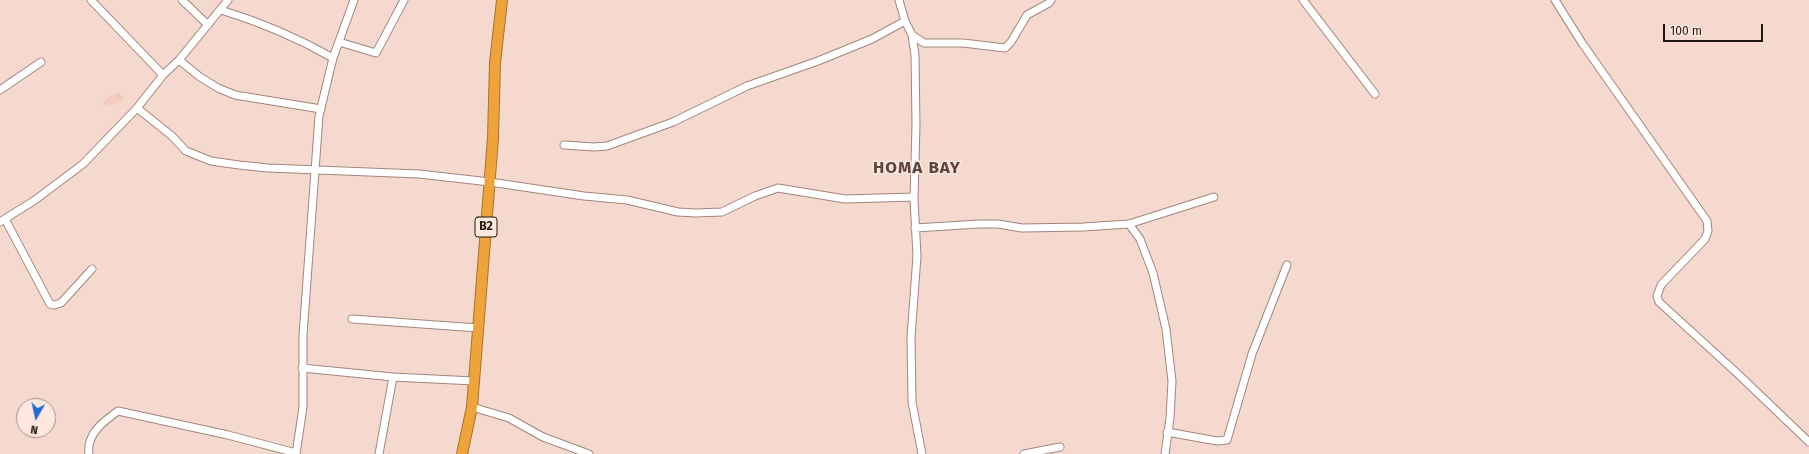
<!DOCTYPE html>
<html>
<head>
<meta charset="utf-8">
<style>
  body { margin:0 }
  #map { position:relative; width:1809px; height:454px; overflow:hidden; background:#f5d9ce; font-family:"Fira Sans",sans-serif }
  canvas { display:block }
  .north { position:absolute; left:16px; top:398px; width:40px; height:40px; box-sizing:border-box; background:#fee8df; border:1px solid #a5948d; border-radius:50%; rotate:189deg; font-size:11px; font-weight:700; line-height:16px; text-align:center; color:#201713 }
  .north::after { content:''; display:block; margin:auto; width:14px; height:18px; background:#216ad5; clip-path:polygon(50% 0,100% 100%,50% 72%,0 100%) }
  .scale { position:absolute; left:1663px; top:24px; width:100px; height:18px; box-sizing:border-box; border:2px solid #201713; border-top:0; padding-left:5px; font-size:12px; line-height:14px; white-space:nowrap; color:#201713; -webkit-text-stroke:3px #fee8df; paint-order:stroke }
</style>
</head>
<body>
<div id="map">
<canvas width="1809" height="454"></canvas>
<div class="north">N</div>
<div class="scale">100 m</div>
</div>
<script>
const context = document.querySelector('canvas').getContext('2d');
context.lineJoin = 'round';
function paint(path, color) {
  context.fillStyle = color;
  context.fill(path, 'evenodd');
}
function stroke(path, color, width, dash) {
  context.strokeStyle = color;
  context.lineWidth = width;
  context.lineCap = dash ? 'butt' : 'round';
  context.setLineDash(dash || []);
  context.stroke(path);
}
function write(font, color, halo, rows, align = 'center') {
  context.font = font + ' "Fira Sans",sans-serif';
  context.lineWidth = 3;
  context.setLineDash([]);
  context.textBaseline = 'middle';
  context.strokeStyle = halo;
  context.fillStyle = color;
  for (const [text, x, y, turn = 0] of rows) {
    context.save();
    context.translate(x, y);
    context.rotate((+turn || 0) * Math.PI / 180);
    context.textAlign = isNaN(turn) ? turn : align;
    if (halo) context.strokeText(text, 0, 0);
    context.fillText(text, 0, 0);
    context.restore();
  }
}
paint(new Path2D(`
  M120 92 124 100 109 107 108 104 104 106 103 102 106 101 105 99Z`), '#f1cdbf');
const minor = new Path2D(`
  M91 0 163 75
  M182 0 208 25
  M899 0 905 21 912 35 915 55 916 125 914 199 917 256 911 337 912 402 922 454
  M1303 0 1375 94
  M1555 0 1582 43 1707 221 1708 231 1705 239 1661 285 1657 296 1659 302 1738 374 1809 442
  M221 10C260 22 298 38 333 58
  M912 35 924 43H963L1005 48 1011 42 1027 15 1049 3 1051 0
  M339 42 376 53 404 0
  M179 60 200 77 218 88 235 95 321 109
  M0 90 41 62
  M137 108 172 136 186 151 211 161 239 165 268 168 419 174 490 182 584 196 627 200 678 212 696 213 722 212 755 196 778 188 845 199 914 197V199
  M564 145 594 147 607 146 673 122 747 86 818 61 872 39 905 21
  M5 219 50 304 54 305 61 303 92 269
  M0 222 35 200 83 164 137 108 163 75 179 60 228 0
  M1129 224 1140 239 1153 273 1166 329 1172 381 1170 418 1165 454
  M915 228 979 224H998L1022 228 1083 227 1129 224 1214 197
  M352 319 478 328
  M302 368 393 377 474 381
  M472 407 509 418 543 437 589 454
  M1167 432 1217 441 1227 440 1252 354 1287 265
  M89 454C86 434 104 421 118 411L228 435 296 453
  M296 454 303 407V335L319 116 333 58 354 0
  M379 454 393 377
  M1024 454 1060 447`);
const highway = new Path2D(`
  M462 454 472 407 493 138 495 63 502 0`);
stroke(minor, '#a0867d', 9);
stroke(highway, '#a7732d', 12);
stroke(minor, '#fff', 7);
stroke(highway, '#efa43b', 10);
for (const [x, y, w] of [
  [486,227,22]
]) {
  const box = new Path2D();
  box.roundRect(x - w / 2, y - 10, w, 20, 3);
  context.fillStyle = '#fee8df';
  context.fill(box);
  stroke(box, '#201713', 1);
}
write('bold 12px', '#201713', null, [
  ["B2",486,227]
]);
context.letterSpacing = '1px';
write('bold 17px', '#5c453d', '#fee8df', [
  ["HOMA BAY",917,168]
]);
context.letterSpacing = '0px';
</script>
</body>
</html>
